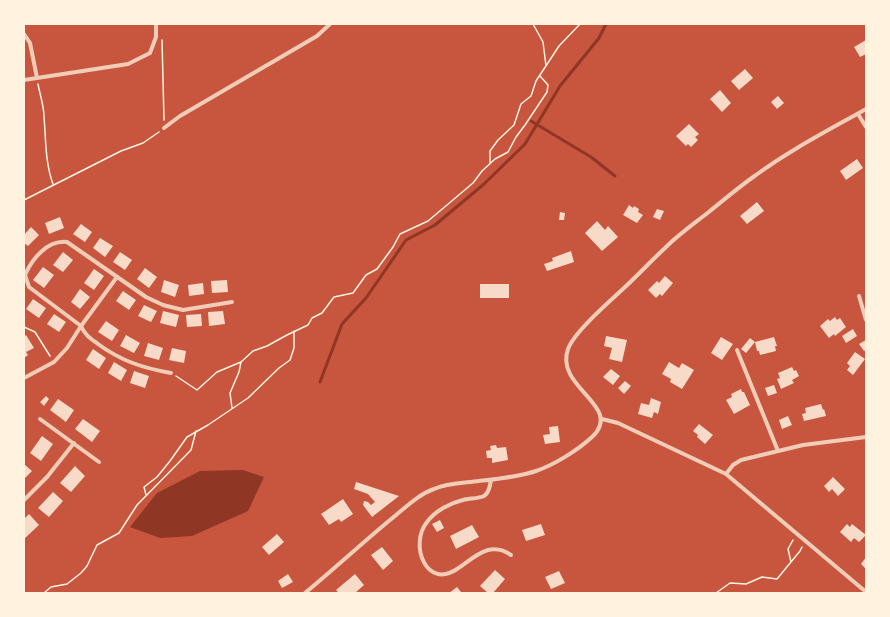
<!DOCTYPE html>
<html>
<head>
<meta charset="utf-8">
<style>
  body { margin:0 }
  #map { position:relative; width:890px; height:617px; overflow:hidden; background:#c8553d; font-family:Bitter,serif }
  canvas { display:block }
  .frame { position:absolute; inset:0; border:25px solid #fff3e0; pointer-events:none }
</style>
</head>
<body>
<div id="map">
<canvas width="890" height="617"></canvas>
<div class="frame"></div>
</div>
<script>
const context = document.querySelector('canvas').getContext('2d');
context.lineJoin = 'round';
function paint(path, color) {
  context.fillStyle = color;
  context.fill(path, 'evenodd');
}
function stroke(path, color, width, dash) {
  context.strokeStyle = color;
  context.lineWidth = width;
  context.lineCap = dash ? 'butt' : 'round';
  context.setLineDash(dash || []);
  context.stroke(path);
}
paint(new Path2D(`
  M243 470 264 477 248 511 192 536 160 538 130 527 157 493 200 471Z`), '#8f3625');
stroke(new Path2D(`
  M531 121 591 157 615 176
  M320 382 342 324 366 298 406 240 435 225 484 184 525 144 560 86 599 38 606 24`), '#8f3625', 3);
paint(new Path2D(`
  M866 40V54L860 57 854 47Z
  M745 69 753 78 739 90 731 81Z
  M720 90 731 103 722 112 710 99Z
  M778 96 784 103 777 109 771 102Z
  M689 124 699 134 695 137 698 140 691 147 688 144 686 146 676 136Z
  M857 159 863 168 846 180 840 171Z
  M757 202 764 211 747 224 740 216Z
  M629 205 633 208 634 206 639 209 638 212 643 215 637 223 623 215Z
  M657 209 664 211 660 220 653 217Z
  M560 212 565 213 564 220H559Z
  M60 217 64 228 49 234 45 223Z
  M597 221 605 230 608 226 618 237 602 251 585 233Z
  M81 224 92 232 85 242 73 234Z
  M31 227 39 235 28 246 24 243V235Z
  M100 238 113 246 105 257 93 248Z
  M571 251 574 262 547 271 544 264 553 261 552 258Z
  M63 252 73 260 63 272 53 265Z
  M120 252 132 260 125 270 113 262Z
  M43 267 54 275 44 288 33 280Z
  M145 268 157 277 149 288 137 279Z
  M94 269 104 276 94 290 84 283Z
  M665 276 673 283 662 296 660 294 656 298 648 290 657 281 659 283Z
  M164 280 179 285 175 297 161 292Z
  M227 280 228 292 212 293 211 281Z
  M203 283 204 294 189 296 188 285Z
  M480 284H509V298H480Z
  M80 289 90 297 80 309 71 302Z
  M123 291 136 300 129 310 116 301Z
  M33 299 46 308 39 318 26 309Z
  M144 305 157 311 151 322 138 316Z
  M163 311 179 315 176 327 160 323Z
  M223 311 225 324 209 326 208 312Z
  M54 314 66 322 59 332 47 324Z
  M201 314 202 326 187 327 186 315Z
  M835 317 837 320 840 318 846 327 835 336 834 334 829 338 820 326 828 319 830 321Z
  M106 321 119 330 112 341 98 332Z
  M853 329 857 336 846 343 842 336Z
  M26 335 34 348 26 352 28 355 24 358V337Z
  M126 335 140 343 134 353 120 346Z
  M606 336 627 340 622 362 609 359 612 348 604 346Z
  M721 337 733 344 722 360 711 353Z
  M774 337 777 346H775L776 351 760 355 759 351H757L755 342 746 353 741 349 750 338 755 342Z
  M866 340V350L864 351 859 344Z
  M148 343 163 348 159 360 144 356Z
  M172 348 186 351 184 363 169 360Z
  M93 349 106 358 99 369 86 360Z
  M855 352 865 359 853 375 847 370 850 366 847 363Z
  M114 362 127 370 121 381 108 373Z
  M669 362 679 368 682 363 694 370 682 389 670 382 671 379 662 374Z
  M792 367 794 371 796 370 799 376 792 380 794 383 781 389 777 379 780 378 778 373Z
  M611 369 620 376 613 385 603 377Z
  M134 371 149 376 145 388 130 383Z
  M625 381 631 386 624 394 618 388Z
  M774 385 777 393 768 396 765 388Z
  M741 389 742 392H744L750 405 734 414 726 400 732 397 731 394Z
  M46 396 49 399 44 406 40 402Z
  M651 398 661 402 658 414 654 412 652 418 638 414 641 403 649 405Z
  M58 399 74 410 66 422 50 410Z
  M821 404 823 410 824 409 826 416 804 421 802 414 806 413 805 408Z
  M788 416 792 425 782 429 779 420Z
  M83 419 100 431 92 442 75 429Z
  M699 424 713 435 705 444 697 437 698 435 693 431Z
  M558 426 560 442 545 444 543 435 550 434 549 427Z
  M42 436 53 444 41 461 30 453Z
  M496 445 497 448 506 447 508 460 492 463V458H487L486 451 491 450 490 446Z
  M24 464 32 471 24 479Z
  M75 466 85 476 71 492 60 483Z
  M833 477 845 489 838 496 832 489 829 492 824 486Z
  M356 482 399 496 372 517 363 505 364 501 368 502 371 505 375 502 368 494 354 489Z
  M53 492 63 501 49 517 38 508Z
  M343 499 353 514 341 522 339 519 329 525 321 514Z
  M29 514 39 525 24 539V519Z
  M440 520 444 528 437 532 432 524Z
  M541 524 545 535 526 541 522 530Z
  M847 524 850 527 852 524 866 535 859 542 854 538 851 542 840 532Z
  M472 525 479 537 456 549 450 536Z
  M277 534 284 542 269 555 262 547Z
  M382 547 393 561 383 570 371 555Z
  M866 557V569L861 564Z
  M495 570 505 579 493 593H488L480 586Z
  M559 571 565 583 551 589 545 577Z
  M288 574 293 582 282 588 278 581Z
  M355 574 364 585 355 593H339L336 590Z
  M457 587 461 592 460 593H449Z`), '#f7dbc8');
stroke(new Path2D(`
  M533 24 543 42 546 66
  M162 40 164 120
  M38 84C40 95 44 106 44 117 46 140 45 162 53 184
  M490 163V151L498 140 514 125 521 104 531 96 536 81 559 46 580 24
  M24 200 121 151 143 143 159 132
  M24 327 35 332 50 356
  M176 376 197 390 217 372 241 362 253 351 267 346 287 335 308 325 312 318 322 313 334 297 353 293 366 275 377 269 393 247 400 234 428 221 473 183 482 171 495 159 508 152 516 137 525 125 547 92 548 85 540 76
  M232 408 230 393 239 372 241 362
  M146 495 144 487 157 477 170 461 187 437 208 425 248 398 279 368 290 360 294 348V331
  M791 562 788 549 793 540
  M44 593 51 587 67 584 81 573 87 566 97 545 119 533 137 505 191 450 196 431
  M716 593 730 583 746 584 762 577 777 579 800 551 802 547`), '#fff3e0', 1.5);
stroke(new Path2D(`
  M24 34 30 43 37 78
  M24 80 128 64 150 53 156 37V24
  M858 114 866 127
  M164 128 180 116 317 36 330 24
  M859 296 866 320
  M737 350 778 451
  M171 373C143 368 121 361 98 344 90 338 85 335 81 326L29 287 25 275C32 259 47 240 67 242L146 297 163 305 183 310 232 302
  M24 378 54 362 67 348 81 326 117 277
  M40 419 99 462
  M602 419 618 423 726 474 866 592
  M726 474 733 465 741 460 803 445 866 437
  M491 480C490 486 489 493 484 496 478 499 469 498 463 500 450 503 435 511 427 522 409 544 426 590 457 569 475 557 490 540 511 555
  M24 500 47 477 74 443
  M305 593C334 569 361 544 390 520 404 509 417 495 434 489 447 483 464 483 479 481 497 479 518 477 536 471 554 465 578 450 592 437 625 406 554 388 568 349 574 332 610 301 624 288 638 275 651 261 665 248 679 234 695 223 710 211 725 199 740 186 756 175 790 150 829 130 866 109`), '#f1ccb7', 4);
</script>
</body>
</html>
